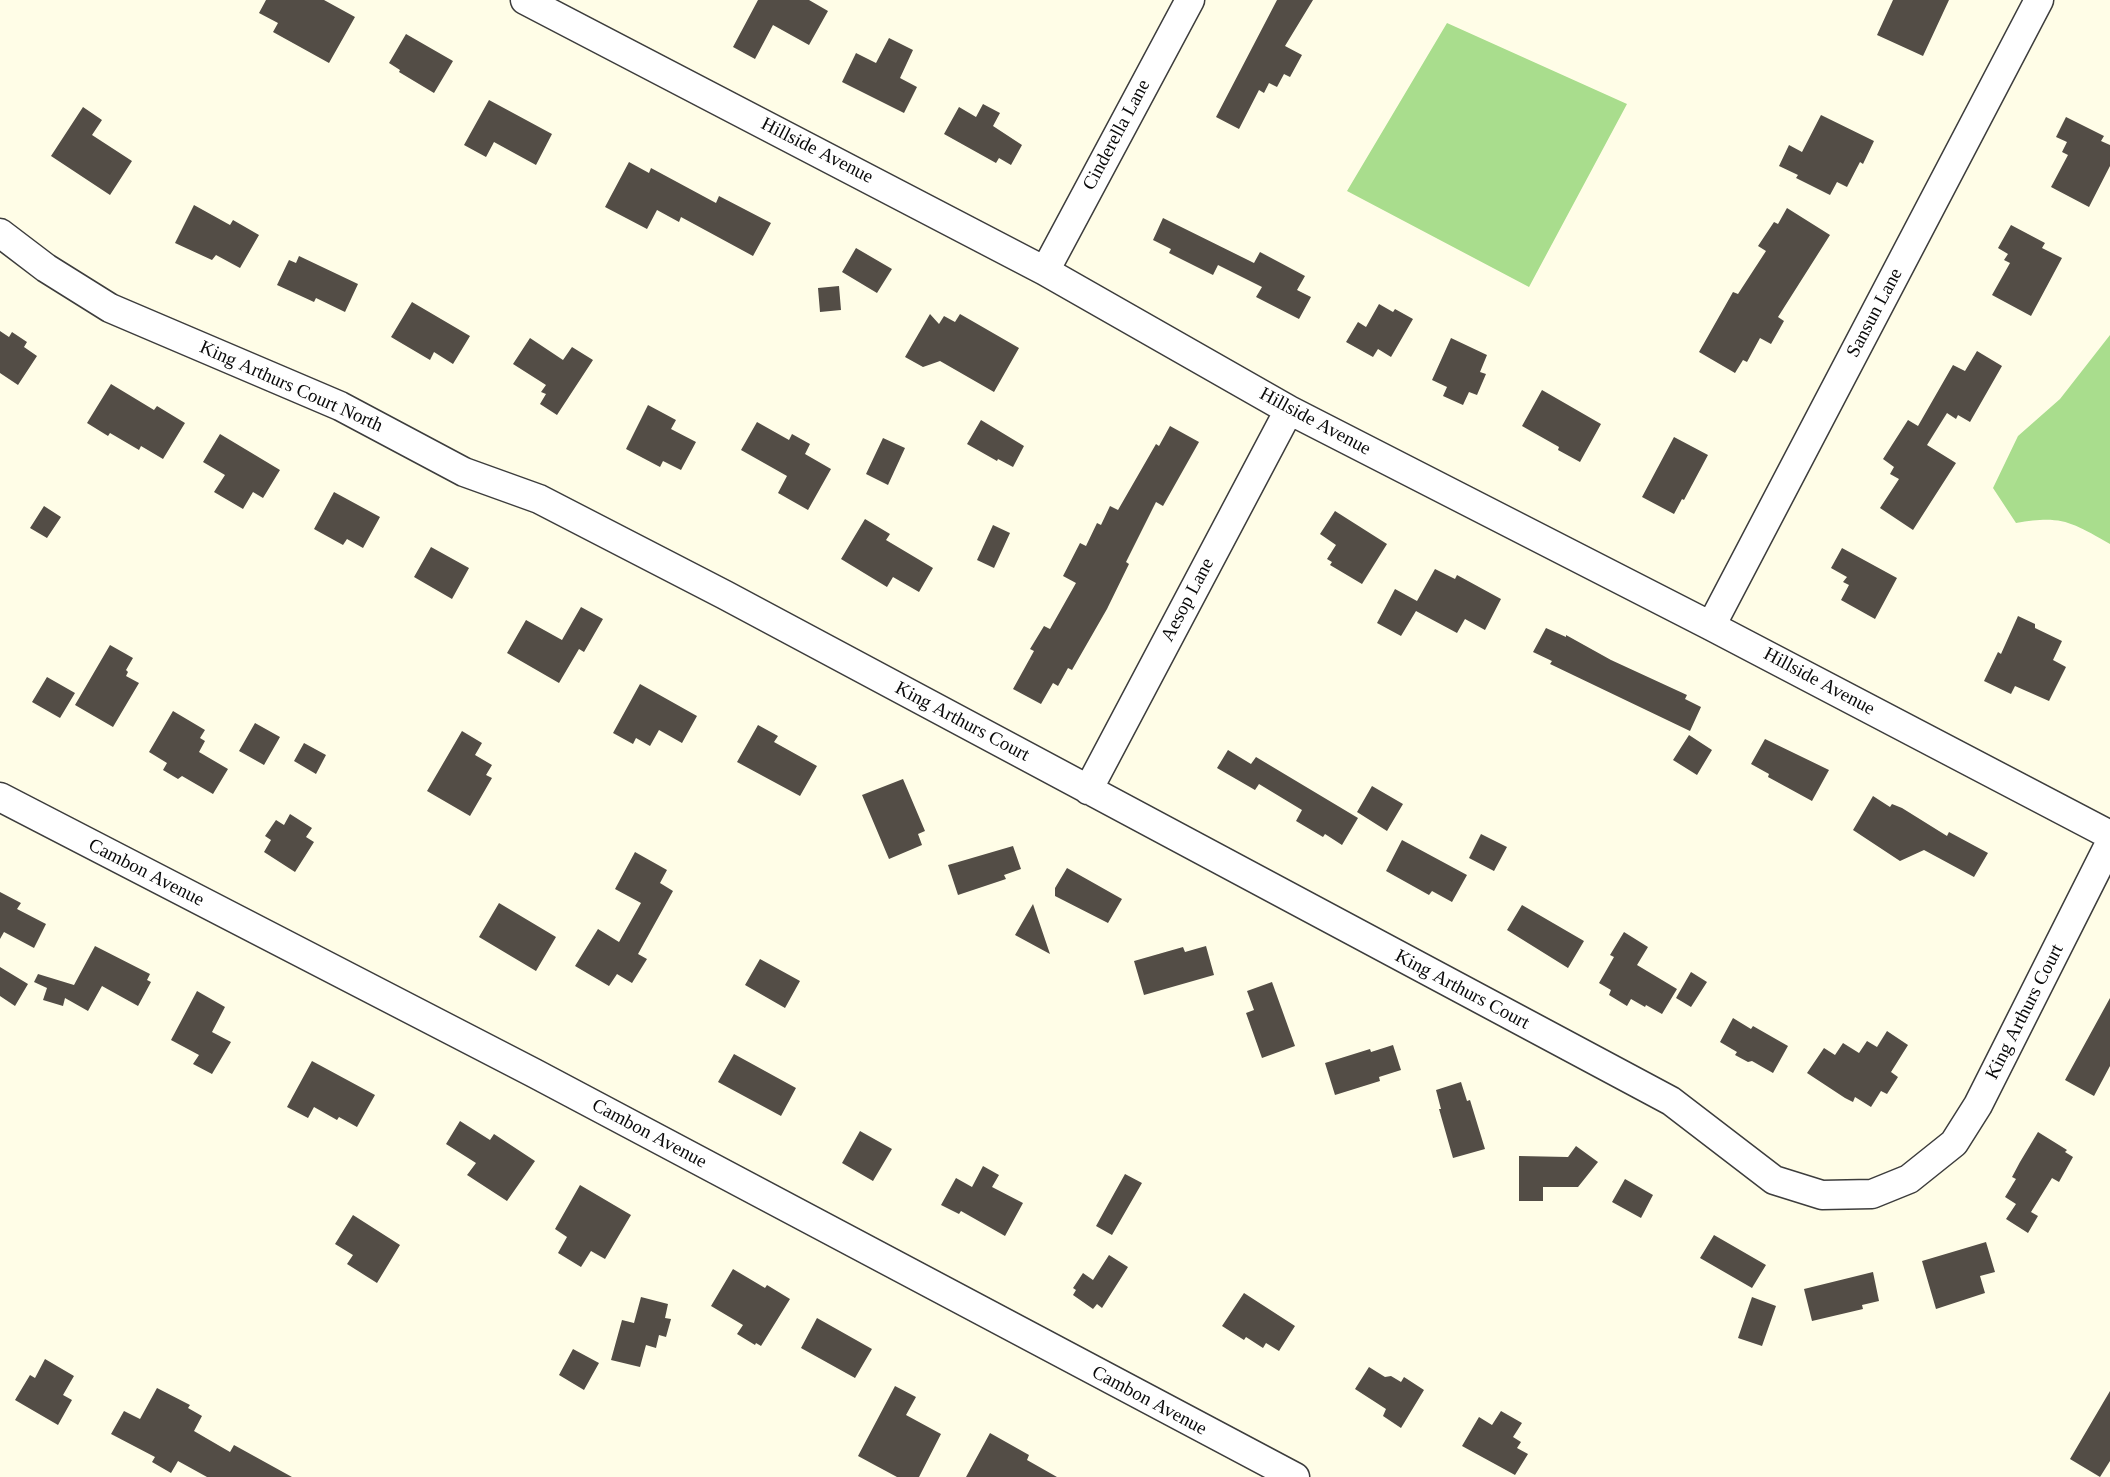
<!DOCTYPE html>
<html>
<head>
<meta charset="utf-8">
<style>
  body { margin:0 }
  canvas { display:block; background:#fffde7 }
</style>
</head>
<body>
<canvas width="2110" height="1477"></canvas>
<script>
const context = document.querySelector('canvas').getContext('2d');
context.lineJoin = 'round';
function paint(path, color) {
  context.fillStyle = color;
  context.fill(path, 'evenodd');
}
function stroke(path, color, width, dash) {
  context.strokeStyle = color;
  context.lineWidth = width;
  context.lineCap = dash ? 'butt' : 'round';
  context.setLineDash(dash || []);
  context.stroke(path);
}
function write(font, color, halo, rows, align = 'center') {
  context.font = font + ' "Times New Roman",serif';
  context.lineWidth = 7;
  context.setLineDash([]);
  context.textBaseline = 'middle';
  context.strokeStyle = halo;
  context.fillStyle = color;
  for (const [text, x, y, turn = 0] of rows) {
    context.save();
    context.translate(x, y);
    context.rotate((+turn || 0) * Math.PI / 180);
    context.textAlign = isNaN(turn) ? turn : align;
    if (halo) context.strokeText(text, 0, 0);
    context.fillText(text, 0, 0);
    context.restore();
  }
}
paint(new Path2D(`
  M1447 23 1627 104 1529 287 1347 191Z
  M2110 335V544C2071 522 2062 515 2016 523L1993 488 2018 436 2060 399Z`), '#a9dd8d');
paint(new Path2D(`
  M266 0H324L355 17 329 63 273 32 278 23 259 13Z
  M758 0H809L828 11 809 45 773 25 755 59 733 47Z
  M1277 0H1313L1285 46 1302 55 1290 77 1284 74 1277 87 1269 83 1264 93 1259 90 1239 129 1216 117Z
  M1893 0H1949L1923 56 1877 35Z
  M406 34 453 61 434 93 399 72 400 70 389 63Z
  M889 38 913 50 900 78 917 87 904 113 842 82 856 53 876 63Z
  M489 100 552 134 536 165 494 142 486 157 464 145Z
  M983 104 1000 113 993 126 1022 145 1011 165 999 158 996 163 944 134 959 107 976 117Z
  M83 107 102 120 92 135 132 161 110 195 51 156Z
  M1821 115 1874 141 1863 164 1860 162 1847 187 1837 182 1830 195 1796 178 1798 175 1779 166 1789 145 1802 152Z
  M2066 117 2104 136 2101 141 2110 145V166L2089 207 2051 187 2068 155 2062 152 2067 142 2056 137Z
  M629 162 649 173 651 168 716 203 719 196 771 223 753 256 681 217 679 222 657 210 647 229 605 207Z
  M194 205 230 225 233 220 259 235 240 268 216 255 212 260 175 243Z
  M1787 208 1830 235 1778 317 1784 321 1771 344 1760 338 1747 362 1743 360 1735 373 1699 352 1733 292 1738 294 1766 251 1758 246 1774 222 1778 224Z
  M1163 218 1254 263 1260 252 1305 276 1297 290 1311 297 1299 319 1256 297 1262 287 1218 265 1213 275 1169 253 1171 249 1153 240Z
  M2011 225 2045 243 2042 248 2062 258 2031 316 1992 295 2010 263 2004 260 2008 254 1998 248Z
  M856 248 892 269 877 293 842 272Z
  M299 256 358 284 345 312 316 298 314 302 277 285 289 260 296 263Z
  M839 286 841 310 820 312 818 288Z
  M412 302 470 336 453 364 434 352 430 360 391 337Z
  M1379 304 1393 312 1395 309 1413 319 1391 357 1378 349 1373 357 1346 342 1358 322 1366 327Z
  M930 314 939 324 944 316 955 322 960 314 1019 348 994 392 940 361 923 367 905 357Z
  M0 331 9 337 12 332 27 342 24 347 37 356 18 385 0 373Z
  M530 338 563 360 572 347 593 360 557 415 540 404 546 394 541 392 546 385 513 364Z
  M1451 338 1487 355 1480 372 1486 374 1477 395 1469 392 1463 405 1443 396 1447 387 1432 380Z
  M1977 351 2002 366 1970 422 1958 415 1956 419 1947 413 1927 445 1956 463 1913 530 1880 508 1899 479 1890 474 1894 467 1883 459 1908 420 1918 426 1953 365 1965 371Z
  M111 384 154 410 157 406 185 423 163 459 141 446 139 450 110 433 108 436 87 423Z
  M1542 390 1601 424 1580 462 1558 450 1559 447 1522 426Z
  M648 405 676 420 671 429 696 442 681 470 663 461 660 467 626 449Z
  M981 420 1024 446 1013 467 998 459 997 461 967 444Z
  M757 422 789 440 792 434 810 444 805 454 831 469 808 510 778 493 787 476 741 450Z
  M1170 426 1199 442 1163 506 1156 502 1126 562 1129 564 1107 609 1072 670 1068 668 1058 686 1053 683 1041 704 1013 689 1034 651 1030 649 1044 626 1050 629 1076 583 1063 576 1080 543 1086 546 1097 523 1101 525 1110 506 1118 510 1156 444 1159 446Z
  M220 434 280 470 263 498 253 492 243 509 214 492 225 475 203 462Z
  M1674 437 1708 455 1684 500 1682 499 1674 514 1642 497Z
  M883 438 905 448 888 485 866 474Z
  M334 492 380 517 363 548 347 539 343 545 314 529Z
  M44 506 61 517 47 538 30 528Z
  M1335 511 1387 544 1362 584 1330 565 1332 562 1327 559 1336 545 1320 534Z
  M865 519 890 534 886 540 933 568 919 592 893 577 887 587 841 559Z
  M993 525 1010 533 994 568 977 560Z
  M431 547 469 568 452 599 414 577Z
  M1842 548 1897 578 1875 619 1841 600 1849 585 1843 582 1847 577 1831 568Z
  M1435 569 1455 579 1457 575 1501 599 1485 630 1465 619 1457 633 1416 611 1401 636 1377 623 1395 589 1417 601Z
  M581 607 603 619 584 652 579 649 559 683 507 653 526 620 562 640Z
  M2018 616 2035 624V628L2062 641 2053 660 2066 667 2049 701 2015 686 2011 694 1984 681 1998 652 2001 654Z
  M1546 628 1566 637V635L1611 660 1687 695 1685 699 1701 707 1690 731 1550 664 1552 661 1533 652Z
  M110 645 133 658 126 670 128 672 126 676 139 683 113 727 75 705Z
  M47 677 75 693 60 718 32 702Z
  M640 684 697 716 682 743 659 730 650 746 636 738 633 744 613 733Z
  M173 711 205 730 200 738 205 741 199 752 228 769 213 794 182 776 178 779 163 770 167 763 149 752Z
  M255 723 280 737 264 765 239 751Z
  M758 725 778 736 774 742 817 766 800 796 737 762Z
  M462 731 482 743 475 755 492 765 486 775 492 778 470 816 427 791Z
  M1689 735 1712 750 1697 775 1673 760Z
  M1765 739 1829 770 1812 801 1768 777 1769 774 1751 764Z
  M304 743 326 755 316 774 294 761Z
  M1228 750 1251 764 1256 757 1358 818 1342 845 1325 834 1323 837 1296 821 1302 810 1259 784 1255 790 1217 768Z
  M903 779 925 831 918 834 922 845 889 859 862 795Z
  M1372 786 1403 804 1387 831 1357 812Z
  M1873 796 1890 807 1892 804 1902 808 1947 836 1949 832 1988 853 1974 877 1924 850 1900 861 1853 830Z
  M290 814 312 828 306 837 314 842 295 872 264 852 271 840 265 836 276 820 284 825Z
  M1481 834 1507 847 1494 871 1469 858Z
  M1402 840 1467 875 1452 902 1432 891 1429 895 1386 871Z
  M1013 846 1021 869 1004 875 1006 879 958 895 948 865Z
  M635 852 667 870 660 883 673 891 638 954 647 959 632 983 617 974 609 986 575 966 598 929 619 942 641 903 615 889Z
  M1067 868 1122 899 1108 923 1055 896V888Z
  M0 892 21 903 17 909 46 924 34 948 4 932 0 939Z
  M499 903 556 937 536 971 479 937Z
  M1033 904 1050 954 1015 935Z
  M1522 905 1584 941 1568 968 1507 930Z
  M1624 932 1648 947 1637 965 1677 989 1662 1014 1646 1005 1645 1007 1631 999 1627 1006 1609 995 1611 990 1599 983 1614 957 1610 955Z
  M95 946 150 974 147 980 151 982 138 1006 102 986 88 1011 65 998 63 1006 43 1000 47 988 34 982 38 974 74 985Z
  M1206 946 1214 975 1144 995 1134 961 1183 947 1185 952Z
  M760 959 800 981 785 1008 745 985Z
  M0 967 28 984 15 1006 0 996Z
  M1691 972 1707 982 1691 1007 1676 998Z
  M1272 982 1295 1046 1262 1058 1246 1013 1254 1010 1247 991Z
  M197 991 225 1007 212 1032 231 1042 212 1074 193 1064 199 1055 171 1040Z
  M2110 998V1066L2094 1096 2065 1080Z
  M1733 1018 1751 1029 1753 1026 1788 1046 1773 1073 1752 1061 1748 1062 1735 1055 1737 1052 1720 1042Z
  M1887 1031 1908 1045 1891 1072 1898 1077 1887 1094 1881 1091 1871 1107 1855 1097 1853 1102 1845 1098 1807 1073 1824 1048 1835 1055 1843 1043 1859 1053 1867 1041 1877 1047Z
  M1393 1045 1401 1070 1379 1077 1380 1081 1335 1095 1325 1063 1370 1049 1371 1052Z
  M734 1054 796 1088 781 1116 718 1082Z
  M312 1061 375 1095 357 1127 339 1117 337 1120 314 1107 308 1118 287 1107Z
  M1461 1082 1467 1101 1470 1100 1485 1149 1453 1158 1439 1109H1441L1436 1090Z
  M460 1121 490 1140 494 1134 535 1161 507 1201 467 1175 476 1163 446 1144Z
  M860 1131 892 1149 873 1181 842 1163Z
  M2038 1132 2067 1150 2065 1152 2073 1157 2059 1182 2052 1178 2031 1212 2038 1216 2028 1233 2006 1219 2016 1204 2005 1197 2016 1179 2012 1177 2020 1162Z
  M1576 1146 1598 1162 1578 1187H1543V1201H1519V1156L1568 1157Z
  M983 1166 999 1175 992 1187 1023 1203 1005 1236 961 1211 959 1214 941 1205 956 1178 972 1187Z
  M1125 1174 1142 1183 1112 1235 1096 1226Z
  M1625 1179 1653 1195 1641 1218 1612 1202Z
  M580 1185 631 1215 605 1259 591 1251 581 1267 558 1253 567 1237 555 1229Z
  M353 1215 400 1245 377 1283 347 1264 353 1255 335 1244Z
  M1714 1235 1766 1265 1752 1288 1700 1258Z
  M1986 1242 1995 1272 1980 1276 1985 1293 1936 1309 1922 1261Z
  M1109 1255 1128 1267 1102 1308 1097 1304 1093 1309 1073 1295 1076 1290 1073 1288 1083 1273 1093 1280Z
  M733 1269 765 1288 767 1285 790 1299 761 1346 756 1343 755 1345 737 1334 743 1325 711 1306Z
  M1873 1272 1879 1301 1862 1305 1863 1309 1812 1321 1804 1289Z
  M1244 1293 1295 1326 1279 1351 1266 1343 1263 1348 1246 1337 1244 1340 1222 1326Z
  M641 1297 668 1304 665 1318 671 1319 666 1337 659 1335 656 1348 646 1345 640 1367 611 1360 622 1320 634 1323Z
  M1752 1297 1776 1306 1762 1346 1738 1338Z
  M817 1318 872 1349 855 1378 801 1348Z
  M573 1349 599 1363 584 1390 559 1375Z
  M45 1359 74 1376 63 1395 72 1400 58 1425 15 1400 30 1375 35 1378Z
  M1369 1367 1385 1377 1391 1376 1401 1382 1404 1377 1424 1390 1401 1428 1383 1416 1386 1409 1355 1389Z
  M895 1386 916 1397 906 1415 941 1434 919 1477H897L858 1456Z
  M157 1388 190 1405 188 1408 202 1416 194 1431 230 1452 234 1445 292 1477H207L178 1461 171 1473 152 1462 155 1457 111 1434 124 1411 140 1419Z
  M2110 1391V1461L2100 1477 2070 1459Z
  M1501 1411 1522 1423 1513 1437 1521 1442 1517 1448 1528 1454 1515 1475 1462 1446 1479 1417 1492 1425Z
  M990 1433 1029 1455 1027 1460 1057 1477H966Z`), '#534d46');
const street = new Path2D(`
  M525 0 1045 271 1289 410 1711 626 2110 835
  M0 233 46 268 110 308 340 406 464 472 539 499 725 595 1671 1101 1774 1180 1822 1195 1872 1194 1909 1179 1954 1143 1978 1105 2110 843
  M1045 271 1190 0
  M1711 626 2039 0
  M1088 790 1289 410
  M0 797 534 1073 1295 1477`);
stroke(street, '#3d3d3d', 31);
stroke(street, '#fff', 28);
write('19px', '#0a0a0a', '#fff', [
  ["Cinderella Lane",1117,135,-62],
  ["Hillside Avenue",817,151,27],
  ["Sansun Lane",1875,313,-62],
  ["King Arthurs Court North",291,387,24],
  ["Hillside Avenue",1315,422,28],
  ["Aesop Lane",1188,600,-62],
  ["Hillside Avenue",1819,682,28],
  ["King Arthurs Court",962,722,28],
  ["Cambon Avenue",146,873,27],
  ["King Arthurs Court",1462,990,28],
  ["King Arthurs Court",2025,1012,-63],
  ["Cambon Avenue",649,1134,28],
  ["Cambon Avenue",1149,1401,28]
]);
</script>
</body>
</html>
